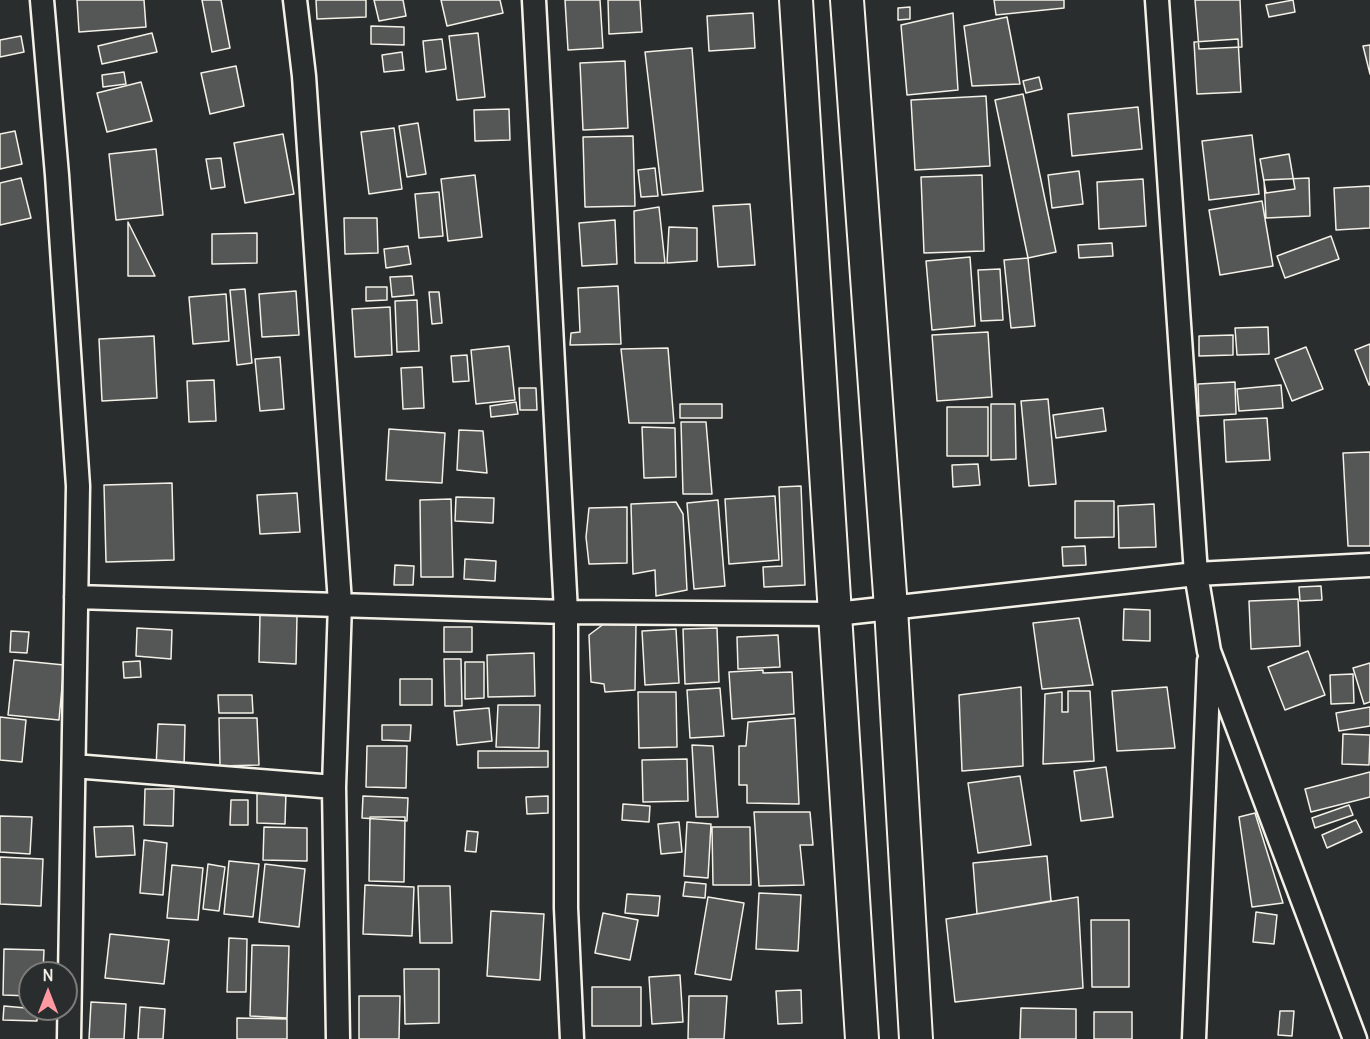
<!DOCTYPE html>
<html>
<head>
<meta charset="utf-8">
<style>
  body { margin:0 }
  #map { position:relative; width:1370px; height:1039px; overflow:hidden; background:#2a2d2e; font-family:Delius,sans-serif }
  canvas { display:block }
  .north { position:absolute; left:18px; top:961px; width:60px; height:60px; box-sizing:border-box; background:#2a2d2e; border:2px solid #7b7b78; border-radius:50%; rotate:0deg; font-size:16px; font-weight:700; line-height:24px; text-align:center; color:#f4f1e8 }
  .north::after { content:''; display:block; margin:auto; width:21px; height:27px; background:#ff9aa2; clip-path:polygon(50% 0,100% 100%,50% 72%,0 100%) }
</style>
</head>
<body>
<div id="map">
<canvas width="1370" height="1039"></canvas>
<div class="north">N</div>
</div>
<script>
const context = document.querySelector('canvas').getContext('2d');
context.lineJoin = 'round';
function paint(path, color) {
  context.fillStyle = color;
  context.fill(path, 'evenodd');
}
function stroke(path, color, width, dash) {
  context.strokeStyle = color;
  context.lineWidth = width;
  context.lineCap = dash ? 'butt' : 'round';
  context.setLineDash(dash || []);
  context.stroke(path);
}
const building = new Path2D(`
  M77 0H144L146 27 79 32Z
  M202 0H221L230 48 212 52Z
  M316 0H366V17L317 19Z
  M374 0H403L406 16 379 21Z
  M441 0H500L503 13 447 26Z
  M565 0H600L603 48 568 50Z
  M608 0H640L642 32 609 34Z
  M994 0H1064V8L996 15Z
  M1195 0H1240L1242 47 1199 49Z
  M1293 0 1295 12 1269 17 1266 5Z
  M910 7V19L898 20V8Z
  M753 13 755 48 709 51 707 16Z
  M953 13 958 90 907 95 901 25Z
  M1007 17 1020 84 972 86 964 26Z
  M371 26 404 27V45L371 44Z
  M152 33 157 52 102 64 98 46Z
  M478 33 485 97 457 100 449 36Z
  M21 36 24 52 0 57V40Z
  M442 39 446 69 426 72 423 41Z
  M1238 39 1241 92 1197 94 1194 42Z
  M1370 45V74L1363 46Z
  M692 48 703 191 662 195 645 52Z
  M402 52 404 70 384 72 382 55Z
  M625 61 628 128 583 130 580 63Z
  M236 66 244 106 210 114 201 73Z
  M124 72 126 84 103 87 102 75Z
  M1039 77 1042 89 1026 93 1023 81Z
  M141 82 152 121 107 132 97 93Z
  M1023 94 1056 252 1028 258 995 100Z
  M986 96 990 166 915 170 911 100Z
  M1138 107 1142 149 1072 156 1068 114Z
  M509 109 510 140 475 141 474 110Z
  M418 123 426 174 407 177 399 126Z
  M394 128 402 189 369 194 361 132Z
  M15 131 22 164 0 169V134Z
  M283 134 294 194 245 203 234 143Z
  M1252 135 1259 194 1209 200 1202 141Z
  M633 136 635 206 585 207 583 137Z
  M156 149 163 215 116 220 109 154Z
  M1289 154 1295 189 1266 193 1260 159Z
  M221 158 225 187 211 189 206 159Z
  M655 168 658 196 641 197 638 170Z
  M1079 171 1083 204 1052 208 1048 175Z
  M475 175 482 237 448 241 441 179Z
  M982 175 984 251 924 253 921 177Z
  M21 178 31 218 0 225V183Z
  M1309 178 1310 216 1266 218 1264 180Z
  M1143 179 1146 226 1099 229 1097 182Z
  M1370 186V228L1336 230 1334 188Z
  M439 192 443 236 419 238 415 194Z
  M1262 201 1273 266 1220 275 1209 210Z
  M750 204 755 265 718 267 713 206Z
  M659 207 665 263H635L634 211Z
  M344 218H377L378 253 345 254Z
  M615 220 617 264 582 266 579 223Z
  M128 222 155 276H128Z
  M669 227 697 228V261L667 263Z
  M257 233V263L212 264V234Z
  M1331 236 1339 259 1285 278 1277 256Z
  M1112 243 1113 256 1079 258 1078 245Z
  M408 246 411 264 386 268 384 249Z
  M970 257 975 326 932 330 926 261Z
  M1028 258 1035 326 1011 328 1004 260Z
  M1000 269 1003 320 981 321 978 270Z
  M412 276 414 295 392 297 390 277Z
  M618 286 621 344 570 345 571 333 580 332 578 288Z
  M366 287H387V300L366 301Z
  M245 289 252 363 237 365 230 290Z
  M296 291 299 335 262 337 259 294Z
  M429 292H439L442 323 432 324Z
  M226 294 229 341 193 344 189 297Z
  M417 300 419 351 397 352 395 301Z
  M390 307 392 355 355 357 352 309Z
  M1268 327 1269 354 1237 355 1235 328Z
  M988 332 992 397 937 401 932 335Z
  M1233 335V355L1199 356V336Z
  M154 336 157 398 102 401 99 339Z
  M1370 344V385H1369L1355 350Z
  M509 346 515 400 476 404 471 350Z
  M1306 347 1323 389 1292 401 1275 359Z
  M668 348 674 423H629L621 349Z
  M467 355 469 381 453 382 451 356Z
  M280 357 284 409 260 411 255 359Z
  M422 367 424 408 403 409 401 368Z
  M214 380 216 421 189 422 187 381Z
  M1235 382 1236 414 1199 416 1198 384Z
  M1281 385 1283 408 1239 411 1237 389Z
  M519 388H536L537 410H520Z
  M1048 399 1056 484 1029 486 1021 401Z
  M516 402 518 414 491 417 490 406Z
  M680 404H722V418H680Z
  M991 404H1015L1016 459 991 460Z
  M947 407H988V456H947Z
  M1103 408 1106 431 1056 438 1053 415Z
  M1267 418 1270 460 1226 462 1224 420Z
  M681 422H706L712 494H683Z
  M642 427 675 428 676 477 644 478Z
  M389 429 445 433 442 483 386 480Z
  M459 430 483 431 487 473 457 470Z
  M1370 452V546H1348L1343 453Z
  M978 464 980 485 953 487 952 465Z
  M172 483 174 560 106 562 104 485Z
  M801 486 805 585 764 587 763 567 782 566 779 487Z
  M297 493 300 532 260 534 257 495Z
  M775 496 779 560 729 564 725 499Z
  M456 497 494 498 493 523 455 521Z
  M451 499 453 577H421L420 500Z
  M718 500 725 586 694 589 687 503Z
  M1075 501H1114V537L1075 538Z
  M676 502 683 514 687 590 656 596 655 570 633 574 631 504Z
  M1154 504 1156 547 1119 548 1118 506Z
  M627 507V563L589 564 586 537 589 508Z
  M1085 546 1086 565 1063 566 1062 547Z
  M465 559 496 561 495 581 464 579Z
  M395 565 414 566 413 585H394Z
  M1321 586 1322 600 1300 601 1299 587Z
  M1298 599 1300 646 1251 649 1249 601Z
  M1124 609 1150 610V641L1123 640Z
  M260 614 297 616 296 664 259 662Z
  M1079 618 1093 685 1042 689 1033 623Z
  M605 623 636 624 635 690 605 692 604 684 591 682 589 635Z
  M444 627H472V652H444Z
  M137 628 172 630 171 659 136 656Z
  M717 628 719 682 685 684 683 629Z
  M676 629 679 683 645 685 642 631Z
  M11 631 29 632 27 653 10 652Z
  M778 635 780 667 738 669 737 637Z
  M1308 651 1325 695 1285 710 1268 667Z
  M534 653 535 696 488 697 487 655Z
  M444 659H461L462 706H445Z
  M14 660 64 665 59 720 8 715Z
  M140 661 141 677 124 678 123 662Z
  M465 662H484V698L465 699Z
  M1370 663V702L1364 704 1353 668Z
  M763 670V673L792 672 794 714 732 719 729 672Z
  M1353 674 1354 703 1331 704 1330 675Z
  M400 679H432V705H400Z
  M1021 687 1023 766 962 771 959 695Z
  M1167 687 1175 748 1117 751 1112 691Z
  M720 688 724 736 690 738 687 690Z
  M1068 691H1090L1094 761 1043 764 1045 694 1062 692V712H1068Z
  M638 692H676L677 747 639 748Z
  M218 695H252L253 713H219Z
  M498 705H540L539 748 496 747Z
  M1370 707V726L1339 731 1336 713Z
  M489 708 492 741 457 745 454 711Z
  M0 717 26 720 22 762 0 760Z
  M219 718H257L259 765 220 766Z
  M795 718 799 804 747 803V785H739V746H746L748 722Z
  M158 724 185 725 184 769 156 768Z
  M382 725H411L410 741 382 740Z
  M1343 734 1370 735 1369 765 1342 764Z
  M692 745 713 746 718 817H696Z
  M367 746H407L406 788 366 787Z
  M478 751H548V767L478 768Z
  M687 759 688 801 643 802 642 760Z
  M1106 767 1113 817 1081 821 1074 771Z
  M1370 772V797L1311 812 1305 789Z
  M1020 776 1031 845 978 853 968 783Z
  M145 789H174L173 826 144 825Z
  M257 791 286 792 285 824 257 823Z
  M363 796 408 798 407 821 362 818Z
  M548 796V813L527 814 526 797Z
  M231 800H248V825H230Z
  M623 804 650 806 649 822 622 820Z
  M1349 805 1353 815 1315 828 1312 818Z
  M754 812H810L813 845H800L804 885 759 886Z
  M1255 813 1283 903 1252 907 1239 817Z
  M0 816 32 817 30 854 0 852Z
  M370 817H405L404 882 369 881Z
  M1356 820 1362 832 1327 848 1322 835Z
  M679 822 682 852 661 854 658 824Z
  M687 822 711 824 708 878 684 876Z
  M133 826 135 855 96 857 94 827Z
  M264 827 307 828V861L263 860Z
  M712 827H750L751 885H713Z
  M467 831 478 832 476 852 465 851Z
  M144 840 167 843 163 895 140 893Z
  M1047 856 1051 901 977 914 973 863Z
  M0 857 43 859 41 906 0 904Z
  M229 861 259 864 253 917 224 914Z
  M208 864 225 867 219 911 203 909Z
  M265 864 305 869 299 927 259 922Z
  M172 865 203 868 198 920 167 918Z
  M685 882 706 884 705 898 683 896Z
  M365 885 414 887 412 936 363 934Z
  M418 886H450L452 943H420Z
  M759 893 801 895 798 951 756 949Z
  M627 894 660 896 658 916 625 913Z
  M708 897 744 903 731 980 695 974Z
  M1078 897 1083 988 955 1002 946 919Z
  M491 911 544 914 540 980 487 976Z
  M1256 912 1277 915 1274 944 1253 942Z
  M603 913 638 920 630 960 595 953Z
  M1091 920H1129V987H1092Z
  M110 934 169 940 164 984 105 978Z
  M229 938 247 939 246 992H227Z
  M252 945 289 946 287 1018 250 1016Z
  M4 949 44 950 43 973H30V996L3 995Z
  M404 969H439V1023L405 1024Z
  M680 975 683 1022 652 1024 649 977Z
  M592 987H641V1026H592Z
  M801 990 802 1023 778 1024 776 991Z
  M359 996H400L399 1039H359Z
  M689 996H727L724 1039H688Z
  M91 1002 126 1004 124 1039H89Z
  M4 1006 37 1009V1021L3 1020Z
  M140 1007 165 1009 163 1039H138Z
  M1021 1008 1076 1009V1039H1020Z
  M1280 1011H1294L1292 1036 1278 1035Z
  M1094 1012H1132V1039H1094Z
  M237 1018 287 1019V1039H237Z`);
paint(building, '#555756');
stroke(building, '#f4f1e8', 1.5);
const street = new Path2D(`
  M42 0 57 175 78 486 69 1039
  M295 0 304 76 340 603 334 787 338 1039
  M534 0 566 612 836 614 1196 574 1370 565
  M1157 0 1196 574 1209 651 1355 1039
  M76 597 566 612V908L572 1039
  M74 766 334 787
  M1194 1039 1209 661`);
const secondary = new Path2D(`
  M796 0 862 1039
  M847 0 891 608 916 1039`);
stroke(street, '#f4f1e8', 27);
stroke(secondary, '#f4f1e8', 36);
stroke(street, '#2a2d2e', 22);
stroke(secondary, '#2a2d2e', 32);
</script>
</body>
</html>
